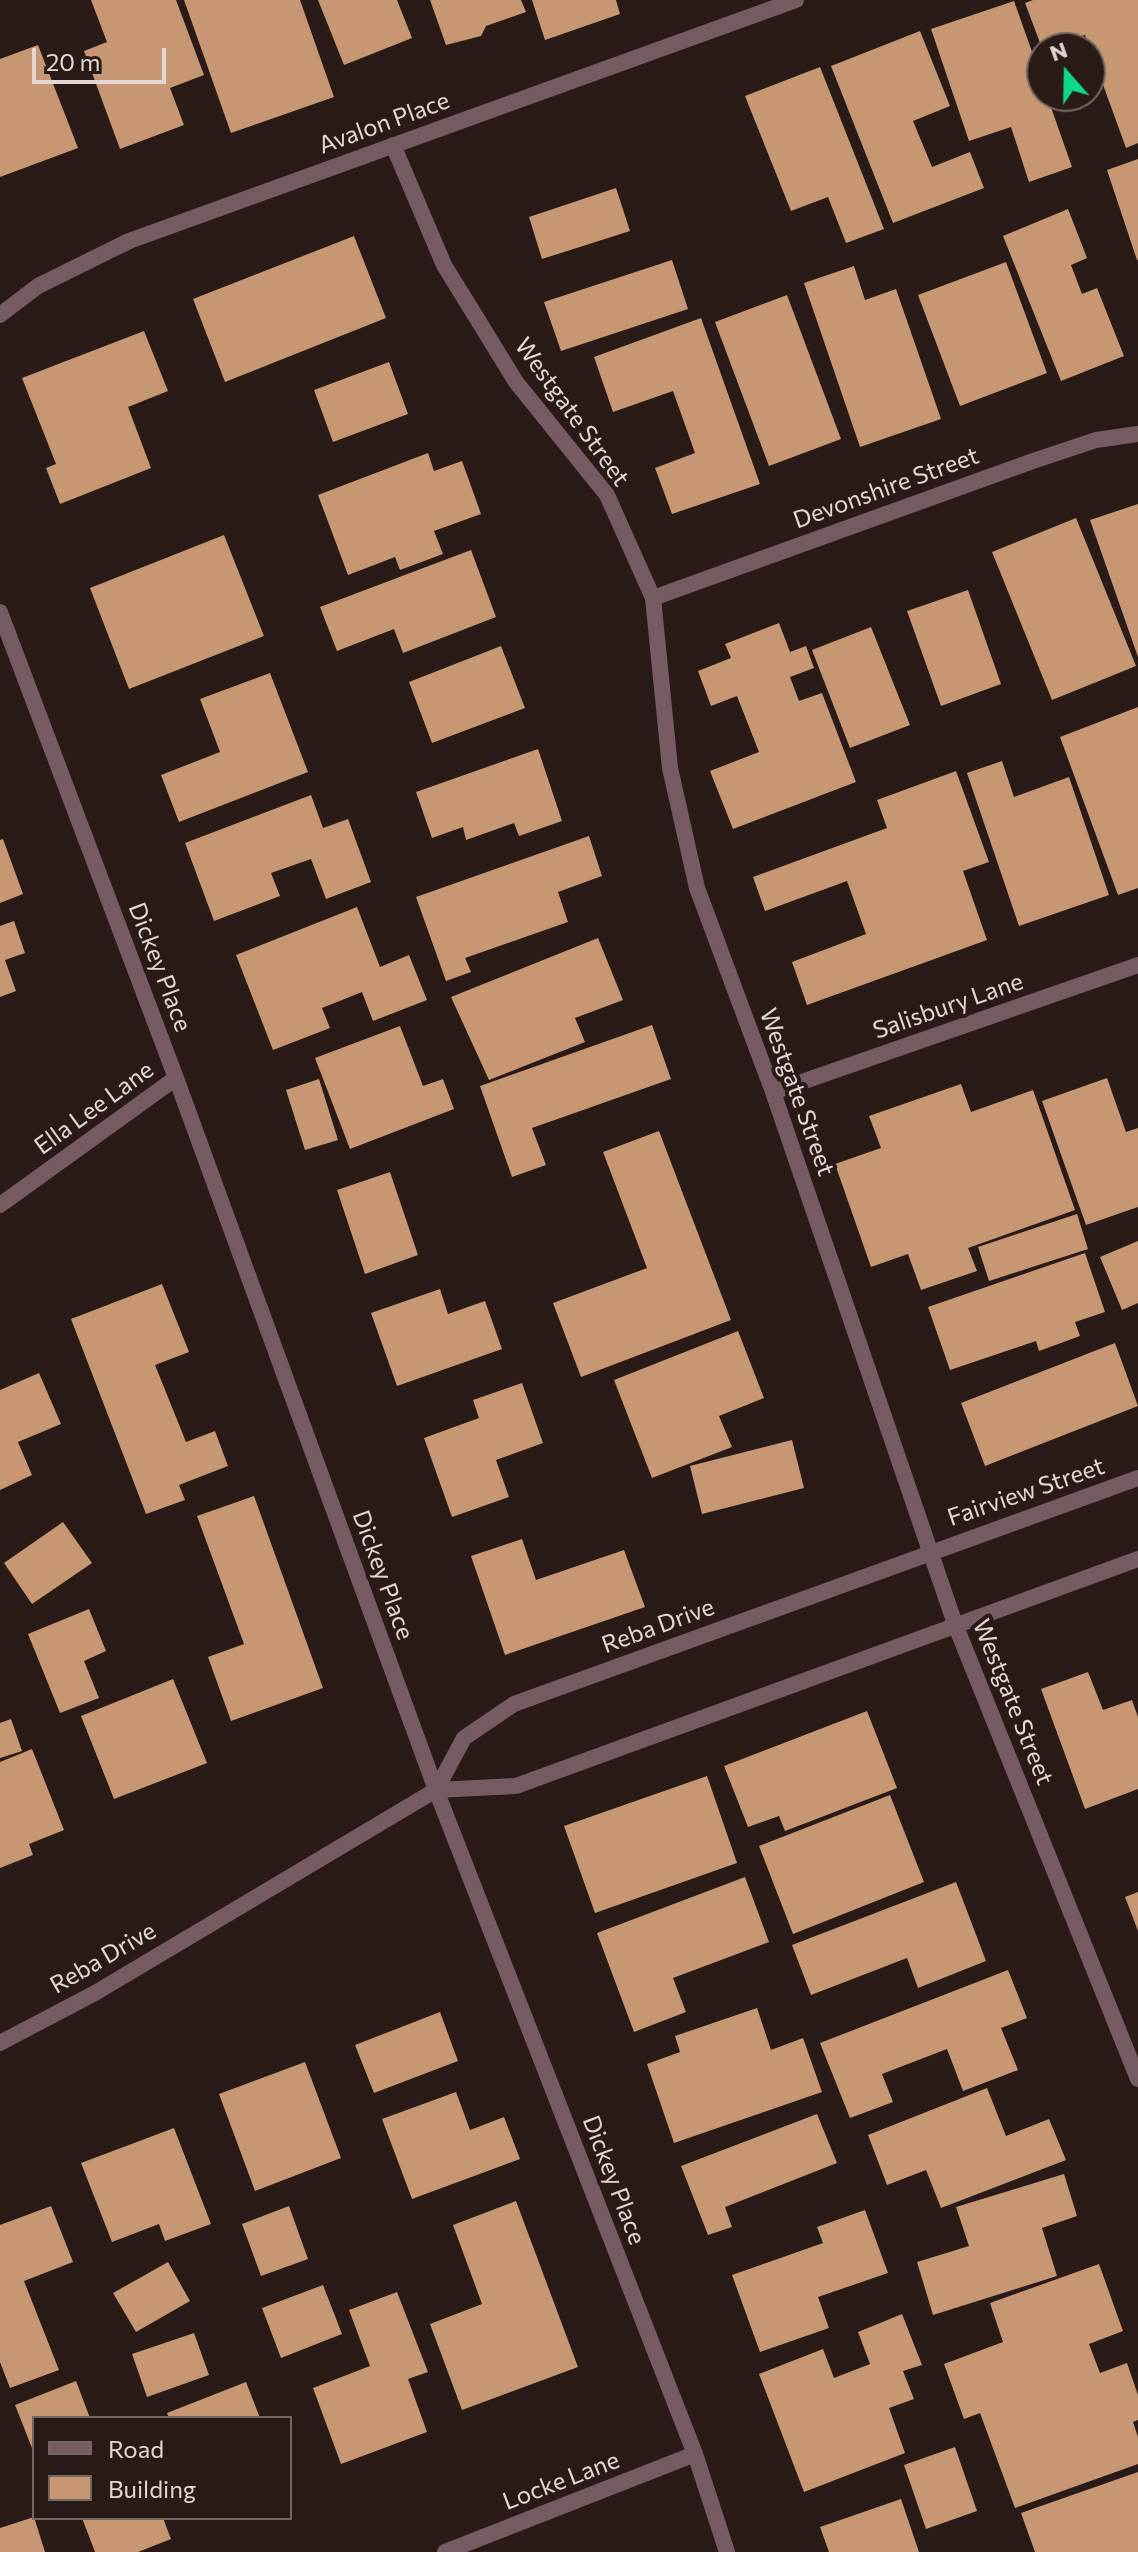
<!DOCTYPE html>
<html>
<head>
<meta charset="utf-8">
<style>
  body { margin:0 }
  #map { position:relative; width:1138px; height:2552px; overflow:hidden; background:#2b1b18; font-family:Commissioner,sans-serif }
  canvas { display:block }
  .legend { position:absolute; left:32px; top:2416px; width:260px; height:104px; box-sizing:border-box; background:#2b1b18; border:2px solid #746664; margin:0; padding:10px 14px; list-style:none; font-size:24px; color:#e2d7d5 }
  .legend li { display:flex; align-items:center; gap:16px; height:40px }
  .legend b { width:40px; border:2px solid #746664 }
  .north { position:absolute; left:1026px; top:32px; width:80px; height:80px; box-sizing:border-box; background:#2b1b18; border:2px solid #746664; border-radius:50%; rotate:340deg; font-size:22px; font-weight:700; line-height:32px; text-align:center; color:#e2d7d5 }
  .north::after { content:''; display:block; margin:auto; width:28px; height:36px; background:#0ed98a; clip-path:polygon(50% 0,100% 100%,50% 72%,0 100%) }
  .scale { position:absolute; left:32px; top:48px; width:134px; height:36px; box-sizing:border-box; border:4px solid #e2d7d5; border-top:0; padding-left:10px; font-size:24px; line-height:28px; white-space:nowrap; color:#e2d7d5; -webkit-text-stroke:6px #2b1b18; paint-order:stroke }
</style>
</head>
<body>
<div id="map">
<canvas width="1138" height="2552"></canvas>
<ul class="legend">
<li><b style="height:10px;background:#765c62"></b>Road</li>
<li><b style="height:22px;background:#c79673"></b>Building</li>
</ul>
<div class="north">N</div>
<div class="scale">20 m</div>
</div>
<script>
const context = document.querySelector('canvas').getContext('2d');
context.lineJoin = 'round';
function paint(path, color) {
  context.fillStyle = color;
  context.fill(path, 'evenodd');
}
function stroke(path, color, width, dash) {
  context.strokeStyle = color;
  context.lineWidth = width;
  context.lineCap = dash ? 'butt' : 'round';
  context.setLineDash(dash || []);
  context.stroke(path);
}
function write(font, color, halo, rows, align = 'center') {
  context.font = font + ' Commissioner,sans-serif';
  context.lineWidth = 8;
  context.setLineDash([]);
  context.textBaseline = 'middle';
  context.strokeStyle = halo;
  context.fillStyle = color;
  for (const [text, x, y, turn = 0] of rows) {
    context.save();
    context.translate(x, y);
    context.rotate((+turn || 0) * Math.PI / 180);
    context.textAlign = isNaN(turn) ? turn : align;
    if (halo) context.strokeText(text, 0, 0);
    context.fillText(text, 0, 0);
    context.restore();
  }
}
paint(new Path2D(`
  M91 0H176L204 75 170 88 184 125 120 149 84 51 107 42Z
  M184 0H300L334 97 231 133Z
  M318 0H397L412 38 344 65Z
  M430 0H521L526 12 486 26 481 36 446 45Z
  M532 0H616L620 14 545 40Z
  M1033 0H1138V143L1126 148 1085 35 1042 48 1025 3Z
  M1014 1 1042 80V96H1047L1072 167 1029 182 1011 127 969 141 931 29Z
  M920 31 950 106 913 121 932 167 970 152 984 188 893 223 831 66Z
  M38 45 78 148 0 177V59Z
  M820 67 884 229 846 243 828 197 791 211 745 96Z
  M1138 159V260H1137L1107 170Z
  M616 188 630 231 542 259 529 217Z
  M1068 209 1087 258 1071 265 1082 294 1097 288 1124 356 1061 381 1003 236Z
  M354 236 386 318 225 382 193 299Z
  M672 260 688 309 561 351 544 302Z
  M1006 262 1047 373 960 406 918 295Z
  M854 266 865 300 896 289 941 419 860 447 804 283Z
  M787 295 841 439 769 466 715 322Z
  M701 318 760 484 672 514 655 468 695 453 673 391 613 412 594 357Z
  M144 331 168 391 128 407 151 468 60 504 46 468 56 464 22 378Z
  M389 362 408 414 333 442 314 390Z
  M428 453 434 471 462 461 481 514 434 531 443 554 400 570 395 557 348 575 318 495Z
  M1138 504V657L1090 520Z
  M1076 518 1136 666 1052 700 992 552Z
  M224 535 264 636 129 689 90 588Z
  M471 550 496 617 403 653 394 629 337 651 320 607Z
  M968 590 1001 684 941 706 907 611Z
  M779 623 790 652 806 646 814 668 790 677 799 701 822 693 856 782 733 829 710 771 759 752 737 696 711 706 698 671 731 658 725 644Z
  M871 627 910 725 850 748 812 650Z
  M501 646 525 708 432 743 409 682Z
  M270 673 308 772 179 822 161 775 220 752 200 699Z
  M1138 707V888L1118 895 1060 737Z
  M538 749 562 821 519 836 514 823 466 840 463 827 432 838 416 792Z
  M1002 761 1014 797 1069 777 1109 895 1019 926 967 773Z
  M956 771 989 862 963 871 987 940 807 1005 792 962 866 934 847 881 765 911 753 877 887 828 877 800Z
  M311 795 323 828 348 819 371 882 326 899 311 859 271 873 280 896 214 921 185 843Z
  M589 836 602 876 558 892 568 922 465 958 471 972 446 981 416 897Z
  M3 839 23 894 0 903V840Z
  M357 907 380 967 409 955 427 1000 373 1021 362 992 322 1008 330 1028 273 1050 236 955Z
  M14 921 25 953 5 960 16 991 0 997V926Z
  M598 938 623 1000 575 1018 585 1042 489 1080 451 997Z
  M652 1025 671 1079 532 1128 546 1165 512 1177 480 1086Z
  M400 1026 423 1086 443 1079 454 1109 350 1149 315 1058Z
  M1107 1078 1126 1132 1138 1128V1207L1086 1225 1042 1101Z
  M319 1079 338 1140 305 1150 286 1090Z
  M961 1084 971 1112 1033 1090 1075 1210 968 1248 977 1271 921 1290 908 1254 871 1267 835 1164 881 1148 869 1116Z
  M659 1131 731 1320 581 1377 553 1303 647 1268 603 1152Z
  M390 1172 418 1255 365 1274 337 1190Z
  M1077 1214 1088 1249 989 1281 978 1247Z
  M1138 1241V1303L1122 1310 1100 1257Z
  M1085 1253 1105 1312 1075 1322 1080 1336 1039 1351 1036 1341 950 1370 928 1307Z
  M162 1284 189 1352 155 1365 186 1442 215 1431 228 1466 179 1485 185 1500 146 1514 71 1319Z
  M440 1289 448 1314 485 1301 502 1349 397 1386 371 1313Z
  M738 1331 764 1398 719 1416 732 1447 652 1478 614 1380Z
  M1115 1343 1138 1406 985 1466 961 1403Z
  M39 1373 61 1424 18 1442 32 1475 0 1490V1390Z
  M522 1383 543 1443 496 1460 509 1497 452 1517 424 1438 479 1418 473 1400Z
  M792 1440 804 1488 702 1514 690 1466Z
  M254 1496 323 1688 231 1721 208 1657 244 1644 197 1516Z
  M63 1522 92 1563 32 1604 4 1563Z
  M522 1539 536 1580 624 1550 645 1607 505 1655 471 1556Z
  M89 1609 106 1651 84 1661 99 1698 60 1713 28 1634Z
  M1088 1672 1103 1710 1132 1700 1138 1717V1789L1085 1809 1041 1689Z
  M173 1679 207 1763 114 1799 81 1716Z
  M867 1711 897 1788 785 1831 779 1816 748 1827 724 1766Z
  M11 1719 22 1751 0 1758V1723Z
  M32 1749 64 1830 29 1844 33 1855 0 1868V1762Z
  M707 1776 737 1863 595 1913 564 1826Z
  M890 1795 924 1882 793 1934 759 1846Z
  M745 1877 769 1942 673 1978 686 2012 634 2032 597 1933Z
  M956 1882 986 1961 918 1988 907 1958 811 1995 792 1945Z
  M1138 1892V1931L1125 1897Z
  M1008 1970 1027 2018 1001 2028 1018 2070 963 2091 947 2049 882 2074 893 2102 850 2118 820 2043Z
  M757 2008 771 2050 803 2038 822 2092 674 2143 647 2064 680 2052 675 2036Z
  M440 2012 458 2061 374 2093 355 2045Z
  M305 2062 341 2158 255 2191 219 2094Z
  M987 2088 1006 2136 1049 2119 1066 2160 941 2208 926 2170 887 2185 868 2135Z
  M456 2092 470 2130 504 2117 520 2159 412 2199 382 2119Z
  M817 2114 837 2163 725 2207 732 2227 708 2235 681 2166Z
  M174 2128 211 2224 165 2241 159 2224 112 2242 81 2163Z
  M1064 2174 1077 2216 1042 2228 1057 2276 933 2315 917 2262 969 2246 956 2207Z
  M516 2201 578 2367 462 2410 430 2324 482 2304 453 2225Z
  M51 2206 73 2262 24 2281 59 2370 10 2388 0 2362V2225Z
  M289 2206 308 2259 261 2276 242 2224Z
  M865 2210 888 2273 818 2297 829 2328 760 2352 732 2275 823 2243 817 2227Z
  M168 2262 190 2301 136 2332 113 2293Z
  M1099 2264 1123 2331 1089 2344 1100 2373 1127 2363 1138 2395V2420L1133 2422 1138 2437V2464L1015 2508 980 2413 964 2419 944 2364 1003 2342 990 2303Z
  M323 2285 342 2334 281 2358 262 2308Z
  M397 2292 428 2372 408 2379 427 2432 341 2464 313 2388 370 2366 349 2310Z
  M902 2314 922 2365 903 2371 914 2399 889 2408 905 2453 804 2492 759 2374 823 2349 834 2378 870 2364 858 2332Z
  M194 2333 209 2375 147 2397 132 2354Z
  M76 2381 90 2418H34V2453L15 2405Z
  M246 2382 260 2418H169L167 2413Z
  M955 2447 977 2511 926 2529 904 2465Z
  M1138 2472V2552H1035L1021 2513Z
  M901 2499 919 2552H829L820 2527Z
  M34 2517 45 2552H0V2528Z
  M82 2518H163L171 2539 138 2552H95Z`), '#c79673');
stroke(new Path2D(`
  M393 145 444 265 516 382 607 495 653 598 670 768 697 888 773 1092 955 1624 1138 2079
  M653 598 1033 461 1096 440 1138 434
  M0 612 176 1078 436 1790 695 2454 727 2552
  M773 1092 1138 965
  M0 1205 176 1078
  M445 2552 695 2454`), '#765c62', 16);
stroke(new Path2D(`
  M0 315 38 286 129 241 796 0
  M436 1790 464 1738 514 1704 1138 1478
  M0 2043 95 1993 436 1790 516 1786 1138 1559`), '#765c62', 16);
write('24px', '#e2d7d5', '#2b1b18', [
  ["Avalon Place",384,123,-20],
  ["Westgate Street",572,412,54],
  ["Devonshire Street",886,488,-20],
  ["Dickey Place",160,967,69],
  ["Salisbury Lane",948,1006,-19],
  ["Westgate Street",797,1092,70],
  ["Ella Lee Lane",94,1108,-36],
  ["Fairview Street",1026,1492,-19],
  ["Dickey Place",383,1575,70],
  ["Reba Drive",658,1626,-20],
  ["Westgate Street",1013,1702,68],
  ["Reba Drive",103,1958,-30],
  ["Dickey Place",614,2180,69],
  ["Locke Lane",561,2481,-21]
]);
</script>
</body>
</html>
